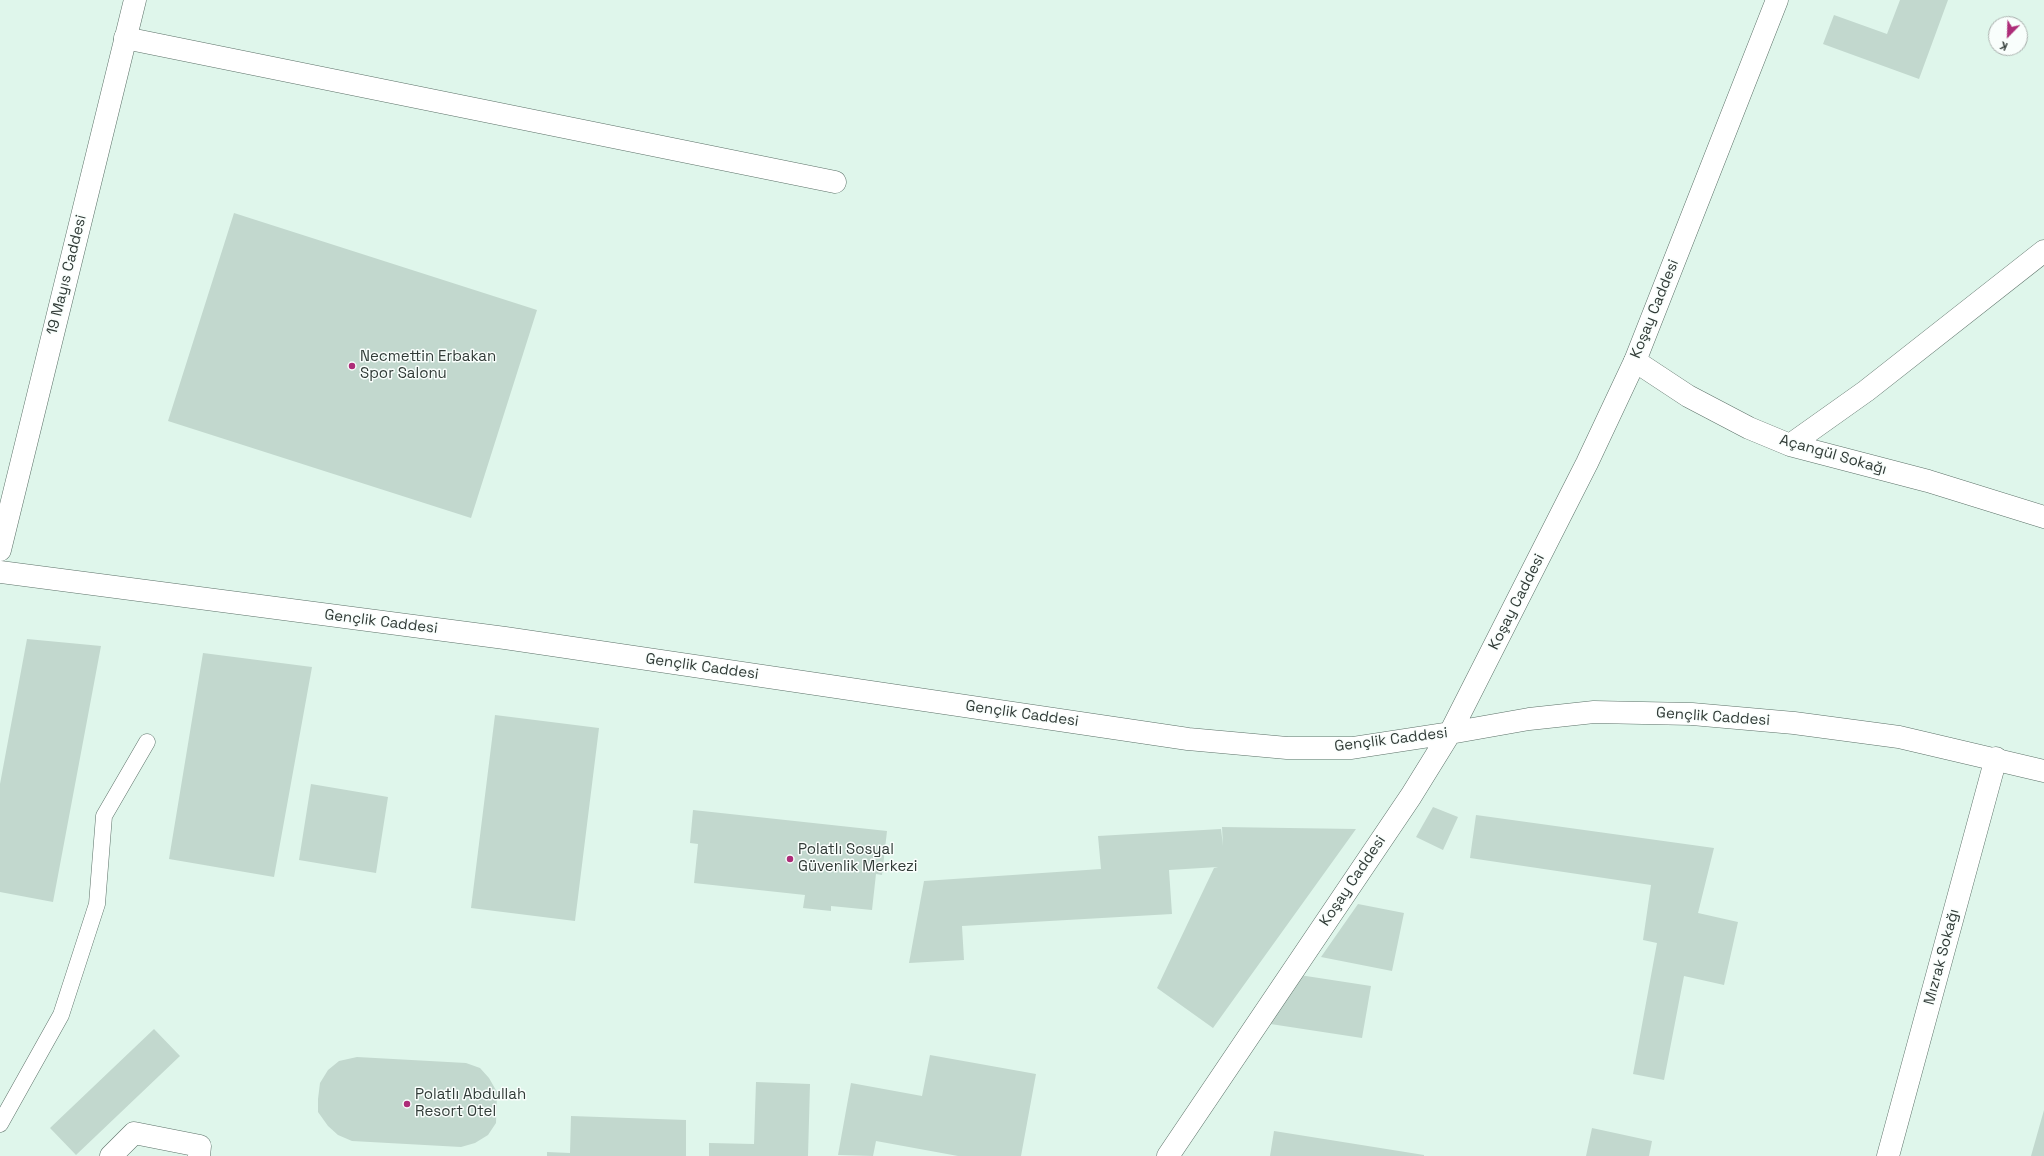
<!DOCTYPE html>
<html>
<head>
<meta charset="utf-8">
<style>
  body { margin:0 }
  #map { position:relative; width:2044px; height:1156px; overflow:hidden; background:#dff6eb; font-family:"Space Grotesk",sans-serif }
  canvas { display:block }
  .north { position:absolute; left:1988px; top:16px; width:40px; height:40px; box-sizing:border-box; background:#f9fefc; border:1px solid #a9b0ad; border-radius:50%; rotate:203deg; font-size:11px; font-weight:700; line-height:16px; text-align:center; color:#313b37 }
  .north::after { content:''; display:block; margin:auto; width:14px; height:18px; background:#ad2c78; clip-path:polygon(50% 0,100% 100%,50% 72%,0 100%) }
</style>
</head>
<body>
<div id="map">
<canvas width="2044" height="1156"></canvas>
<div class="north">K</div>
</div>
<script>
const context = document.querySelector('canvas').getContext('2d');
context.lineJoin = 'round';
function paint(path, color) {
  context.fillStyle = color;
  context.fill(path, 'evenodd');
}
function stroke(path, color, width, dash) {
  context.strokeStyle = color;
  context.lineWidth = width;
  context.lineCap = dash ? 'butt' : 'round';
  context.setLineDash(dash || []);
  context.stroke(path);
}
function write(font, color, halo, rows, align = 'center') {
  context.font = font + ' "Space Grotesk",sans-serif';
  context.lineWidth = 3;
  context.setLineDash([]);
  context.textBaseline = 'middle';
  context.strokeStyle = halo;
  context.fillStyle = color;
  for (const [text, x, y, turn = 0] of rows) {
    context.save();
    context.translate(x, y);
    context.rotate((+turn || 0) * Math.PI / 180);
    context.textAlign = isNaN(turn) ? turn : align;
    if (halo) context.strokeText(text, 0, 0);
    context.fillText(text, 0, 0);
    context.restore();
  }
}
paint(new Path2D(`
  M1900 0H1948L1919 79 1823 44 1834 15 1887 34Z
  M234 213 537 310 471 518 168 421Z
  M27 639 101 646 53 902 0 892V784Z
  M203 653 312 667 274 877 169 859Z
  M495 715 599 728 575 921 471 908Z
  M311 784 388 797 376 873 299 860Z
  M1433 807 1458 817 1443 850 1416 837Z
  M693 810 887 831 882 875 876 874 872 910 831 906V911L803 908 805 895 694 883 698 844 690 843Z
  M1476 815 1714 848 1698 913 1738 922 1724 985 1684 976 1664 1080 1633 1074 1657 943 1643 940 1651 885 1470 858Z
  M1222 827 1356 829 1213 1028 1157 988 1214 868 1218 867 1169 870 1172 914 962 926 964 960 909 963 924 881 1101 869 1098 836 1221 829 1223 846Z
  M1358 904 1404 913 1392 971 1321 957Z
  M1293 974 1371 986 1362 1038 1264 1023Z
  M154 1029 180 1056 76 1155 50 1128Z
  M930 1055 1036 1074 1021 1156H958L876 1141 873 1156 838 1155 851 1083 922 1096Z
  M357 1057 466 1063 480 1068 489 1078 497 1092 496 1123 488 1135 475 1143 461 1147 352 1141 338 1135 328 1126 318 1112V1099L320 1083 328 1070 339 1061Z
  M756 1082 810 1084 808 1156H709V1143L754 1144Z
  M2044 1111V1156H2031L2044 1110Z
  M571 1116 686 1120V1156H547V1152L570 1153Z
  M1592 1128 1652 1141 1649 1156H1586Z
  M1274 1131 1424 1155V1156H1270Z`), '#c2d8ce');
const lane = new Path2D(`
  M0 1124 61 1015 97 904 104 816 147 742`);
const street = new Path2D(`
  M125 38 835 182
  M1635 361 1688 396 1749 428 1790 445 1928 481 2044 517
  M1790 445 1866 391 2044 251
  M111 1156 134 1133 200 1146 199 1156
  M1888 1156 1996 758`);
const secondary = new Path2D(`
  M0 550 135 0
  M0 572 505 638 1188 739 1287 748H1352L1450 733 1529 719 1594 712 1692 714 1794 723 1899 737 2044 771
  M1168 1156 1411 796 1450 733 1587 463 1635 361 1777 0`);
stroke(lane, '#5c7168', 17);
stroke(street, '#5c7168', 23);
stroke(secondary, '#5c7168', 23);
stroke(lane, '#fff', 16);
stroke(street, '#fff', 22);
stroke(secondary, '#fff', 22);
for (const [x, y, r, color] of [
  [352,366,4,"#ad2c78"],
  [790,859,4,"#ad2c78"],
  [407,1104,4,"#ad2c78"]
]) {
  const dot = new Path2D();
  dot.arc(x, y, r, 0, 2 * Math.PI);
  context.fillStyle = color;
  context.fill(dot);
  stroke(dot, '#f9fefc', 1.5);
}
write('15px', '#313b37', '#f9fefc', [
  ["19 Mayıs Caddesi",67,275,-76],
  ["Koşay Caddesi",1655,309,-68],
  ["Açangül Sokağı",1833,455,16],
  ["Koşay Caddesi",1517,602,-63],
  ["Gençlik Caddesi",381,622,7],
  ["Gençlik Caddesi",702,667,8],
  ["Gençlik Caddesi",1022,714,8],
  ["Gençlik Caddesi",1713,717,4],
  ["Gençlik Caddesi",1391,740,-7],
  ["Koşay Caddesi",1353,881,-56],
  ["Mızrak Sokağı",1942,957,-75]
]);
write('15px', '#313b37', '#f9fefc', [
  ["Necmettin Erbakan",360,357],
  ["Spor Salonu",360,374],
  ["Polatlı Sosyal",798,850],
  ["Güvenlik Merkezi",798,867],
  ["Polatlı Abdullah",415,1095],
  ["Resort Otel",415,1112]
], 'left');
</script>
</body>
</html>
